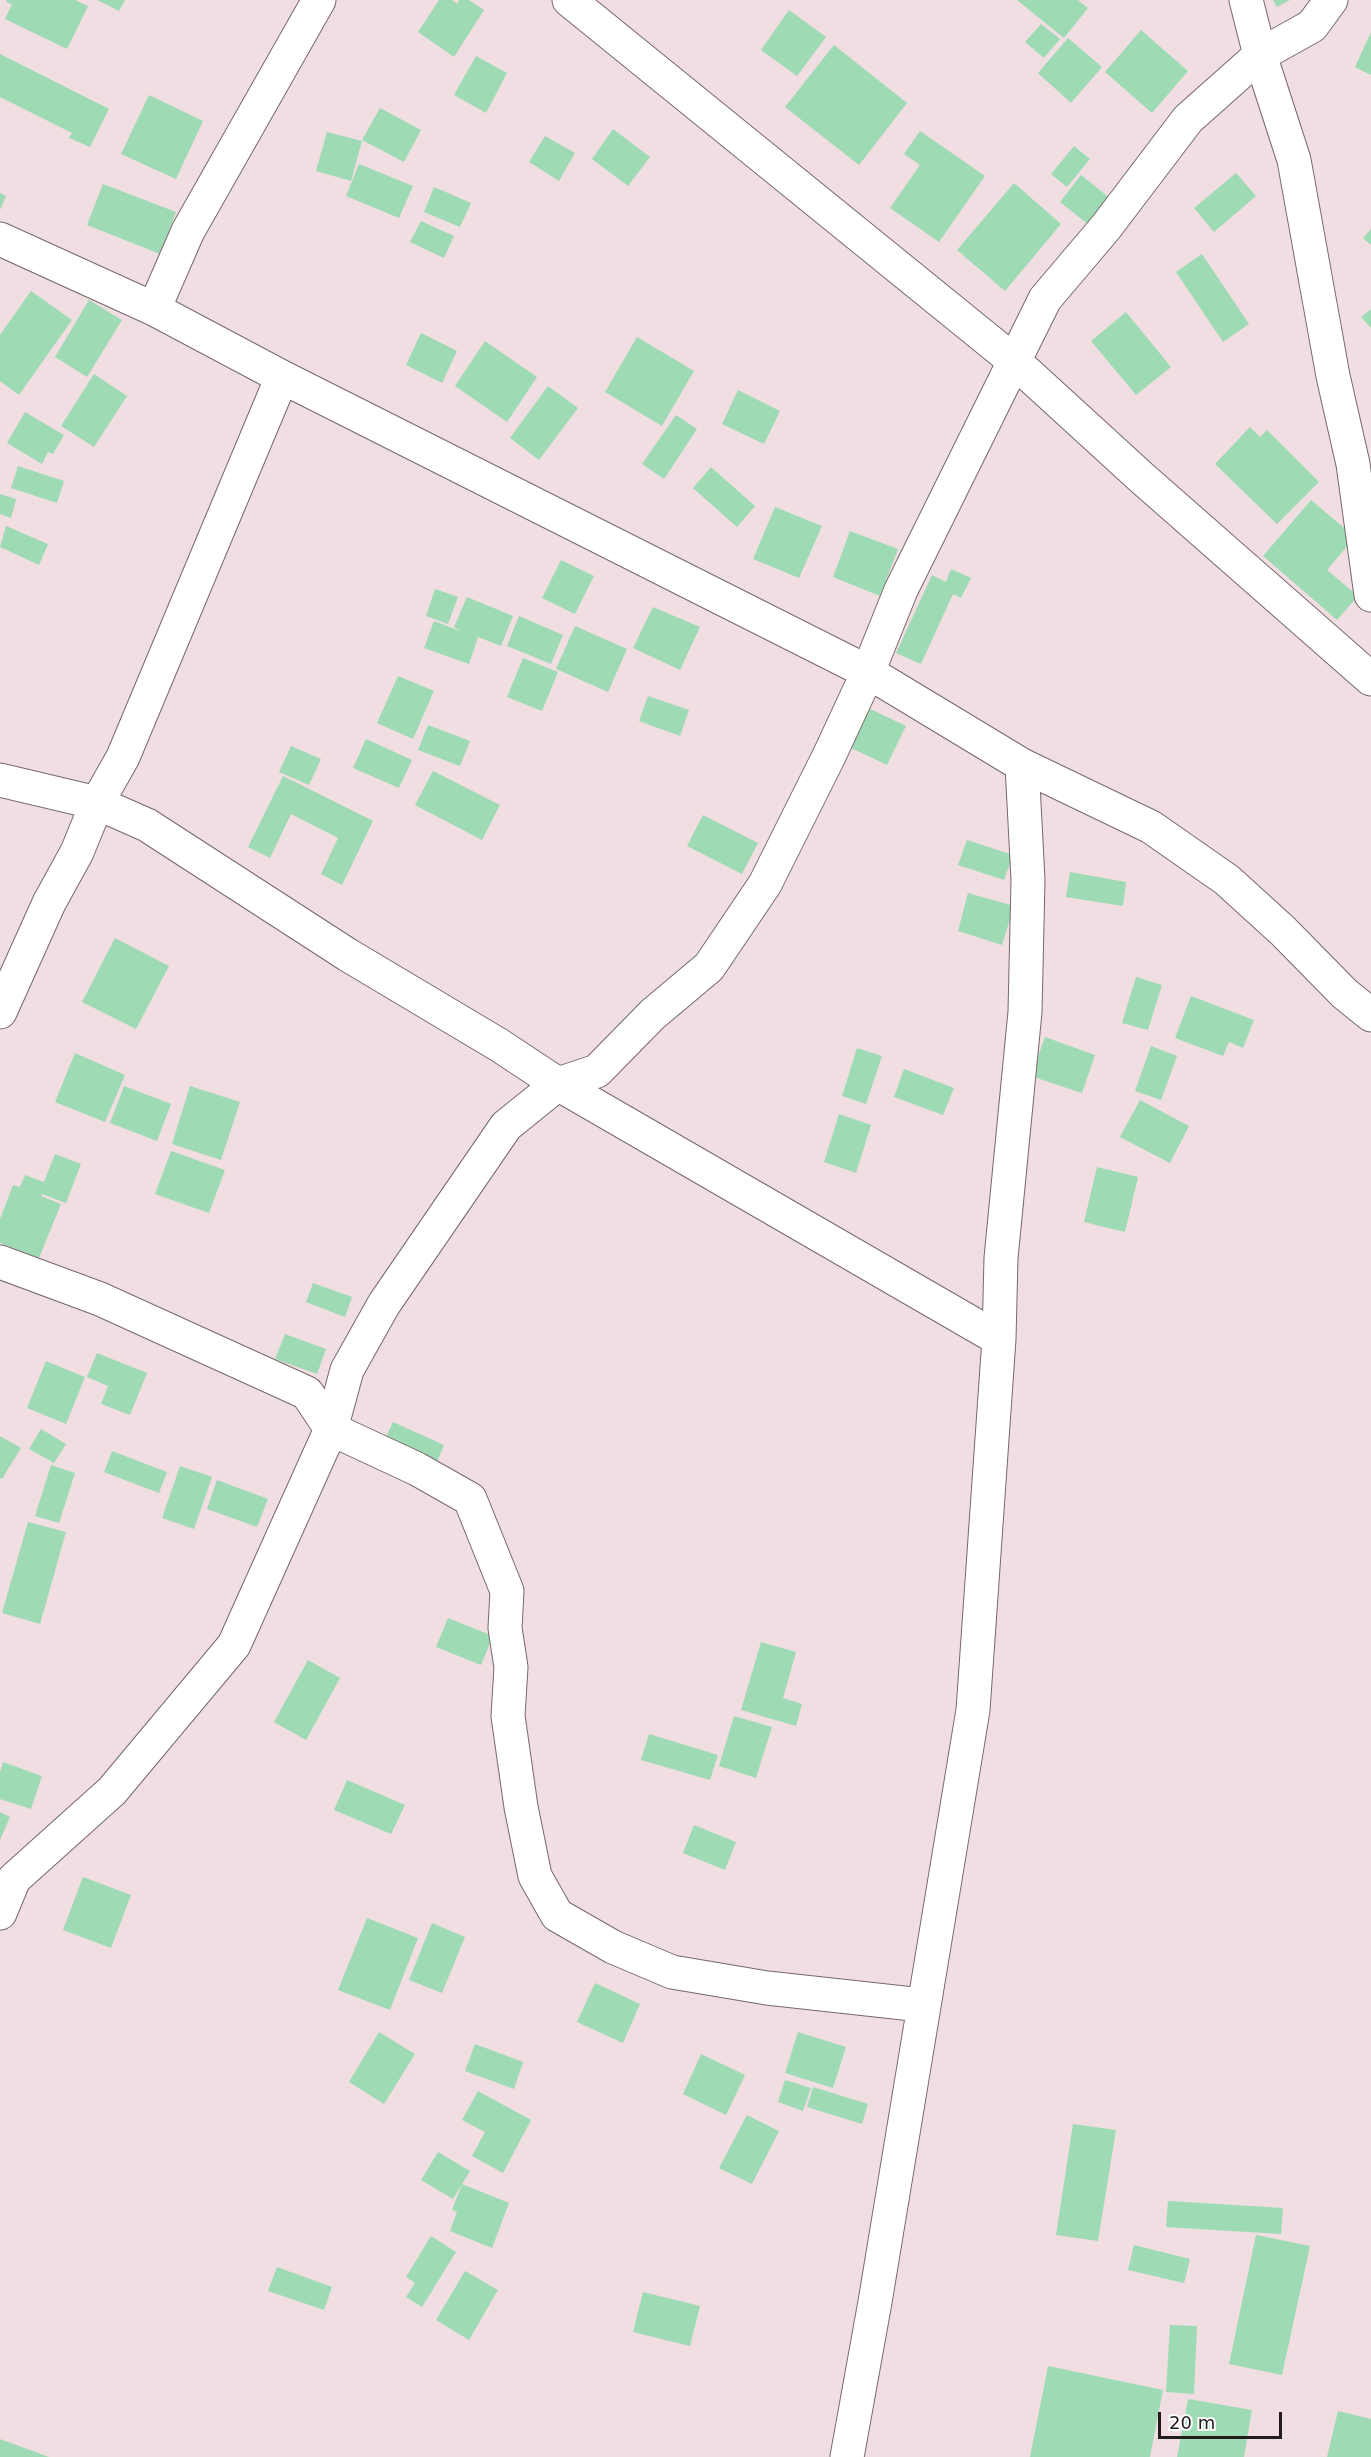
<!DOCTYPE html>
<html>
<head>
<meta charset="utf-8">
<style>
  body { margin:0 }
  #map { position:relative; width:1371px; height:2457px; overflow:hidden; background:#f0dee2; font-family:"DejaVu Sans",sans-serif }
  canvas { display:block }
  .scale { position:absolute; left:1158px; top:2412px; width:124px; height:27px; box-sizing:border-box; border:3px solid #211b1d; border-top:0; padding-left:8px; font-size:18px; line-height:21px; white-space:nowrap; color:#211b1d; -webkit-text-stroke:4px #fff; paint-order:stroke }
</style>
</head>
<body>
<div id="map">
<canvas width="1371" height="2457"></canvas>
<div class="scale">20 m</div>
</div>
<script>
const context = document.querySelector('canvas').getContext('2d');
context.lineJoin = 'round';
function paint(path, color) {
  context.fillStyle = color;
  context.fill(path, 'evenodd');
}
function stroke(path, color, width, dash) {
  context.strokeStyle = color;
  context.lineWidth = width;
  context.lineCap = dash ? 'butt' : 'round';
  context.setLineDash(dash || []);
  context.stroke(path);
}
paint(new Path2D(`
  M7 0H75L88 6 67 49 5 19 12 4 6 2Z
  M97 0H125L119 11Z
  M439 0H452L457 4 459 0H469L484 10 454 57 418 32Z
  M1017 0H1078L1088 8 1064 38Z
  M1273 0H1290L1277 7Z
  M789 10 826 37 797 76 761 50Z
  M1041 24 1060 39 1044 58 1025 42Z
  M1141 30 1188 71 1152 113 1105 72Z
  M1371 32V75L1355 67Z
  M1068 38 1102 67 1071 103 1038 73Z
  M834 45 907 103 859 165 785 107Z
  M0 54 109 109 90 147 69 138 72 133 0 97Z
  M476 56 507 73 486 113 454 95Z
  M149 95 203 121 176 179 121 154Z
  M380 108 421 130 404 162 362 140Z
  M613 129 650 157 628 186 592 159Z
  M920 131 985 176 939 242 890 208 920 165 904 154Z
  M327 132 362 141 351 181 316 171Z
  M545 136 575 153 559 181 529 162Z
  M1074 146 1090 159 1067 187 1051 174Z
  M359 164 413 186 399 218 346 196Z
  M1236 173 1256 196 1214 232 1194 208Z
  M1081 175 1111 199 1089 225 1060 202Z
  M1014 183 1061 224 1005 291 957 250Z
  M103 184 176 212 160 254 87 225Z
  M434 187 471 203 460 227 424 212Z
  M0 193 6 196 0 210Z
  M421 221 454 236 444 258 410 242Z
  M1371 229V245L1363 238Z
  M1202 254 1249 324 1223 342 1176 272Z
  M31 291 72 320 19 395 0 381V335Z
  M89 300 122 320 87 377 55 357Z
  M1371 309V328L1361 317Z
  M1126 312 1171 367 1136 395 1091 341Z
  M421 333 457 351 442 383 406 365Z
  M637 337 694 371 662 426 605 392Z
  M485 341 537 377 507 422 455 386Z
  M94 374 127 396 94 447 61 426Z
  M548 386 578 408 539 460 510 438Z
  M738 390 780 411 764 444 722 424Z
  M25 412 64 435 53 454 48 452 42 464 7 443Z
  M676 415 697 429 664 479 642 464Z
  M1250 427 1260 437 1267 430 1319 482 1277 524 1215 464Z
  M18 466 64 481 57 503 11 488Z
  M711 467 755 506 737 527 693 488Z
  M0 494 16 499 11 518 0 514Z
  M1311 500 1355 537 1327 570 1358 596 1337 620 1263 556Z
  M775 507 822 526 799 578 753 559Z
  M6 526 48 544 39 565 0 547Z
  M850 531 898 549 880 596 833 577Z
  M561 560 594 576 575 614 542 598Z
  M951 569 971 578 961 598 953 594 921 664 896 653 932 575 946 582Z
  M435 589 458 597 448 624 426 616Z
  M467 597 513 616 501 646 478 637 469 664 424 648 434 621 460 631 454 627Z
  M653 607 700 627 680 670 633 648Z
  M519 616 563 635 551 664 507 646Z
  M575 626 627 649 608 692 556 669Z
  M523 658 558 672 542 711 507 697Z
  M398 676 434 691 413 739 377 723Z
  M648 696 689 710 680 736 639 721Z
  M866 707 906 726 887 765 847 746Z
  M428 725 470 741 460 766 418 750Z
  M366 739 412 760 399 788 353 768Z
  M291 746 321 759 309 785 279 772Z
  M433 771 500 805 482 840 415 805Z
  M283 776 373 821 342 885 321 874 338 838 291 814 270 858 248 847Z
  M703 815 758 843 742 874 687 846Z
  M967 840 1013 855 1004 880 958 865Z
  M1070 872 1126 882 1123 906 1066 897Z
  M968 893 1014 906 1002 945 958 931Z
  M115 938 169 966 136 1029 82 1002Z
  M1136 977 1162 985 1148 1030 1122 1023Z
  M1191 996 1254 1020 1243 1048 1229 1042 1223 1056 1175 1038Z
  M1045 1037 1095 1055 1082 1093 1031 1076Z
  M1151 1046 1177 1056 1161 1100 1135 1091Z
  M857 1048 882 1056 866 1104 842 1096Z
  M75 1053 125 1075 105 1122 55 1102Z
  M904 1069 954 1088 943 1115 894 1097Z
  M124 1086 171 1104 157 1141 110 1123Z
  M190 1086 240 1102 221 1160 172 1144Z
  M1140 1100 1189 1126 1170 1163 1120 1137Z
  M839 1114 871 1125 856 1173 824 1162Z
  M171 1151 225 1170 209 1213 155 1194Z
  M55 1154 81 1164 66 1203 42 1194 41 1196 61 1204 39 1258 0 1243V1219L13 1185 20 1187 25 1175 44 1182Z
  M1097 1167 1138 1177 1125 1232 1084 1222Z
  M313 1283 352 1297 345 1317 306 1302Z
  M285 1334 326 1349 317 1374 275 1359Z
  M97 1353 147 1373 130 1415 101 1404 108 1386 87 1377Z
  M46 1361 85 1377 66 1424 27 1408Z
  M393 1422 444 1445 436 1464 384 1441Z
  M41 1429 66 1444 54 1463 29 1449Z
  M0 1436 21 1448 2 1479 0 1478Z
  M112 1451 167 1472 159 1493 104 1472Z
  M51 1465 75 1473 59 1523 35 1516Z
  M180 1466 212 1477 194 1529 162 1518Z
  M217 1480 268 1499 257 1527 207 1509Z
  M28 1522 66 1532 40 1624 2 1613Z
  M448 1618 493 1636 481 1665 436 1647Z
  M761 1642 796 1652 783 1698 802 1704 796 1726 741 1710Z
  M308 1660 340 1678 306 1740 274 1722Z
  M734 1716 772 1727 756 1778 719 1766Z
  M649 1734 718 1755 710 1780 641 1760Z
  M3 1762 42 1776 31 1809 0 1799V1772Z
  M347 1780 405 1805 391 1834 334 1810Z
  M0 1812 10 1817 0 1840Z
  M694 1825 736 1842 725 1870 683 1853Z
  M83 1877 131 1895 111 1948 63 1930Z
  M367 1918 418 1938 390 2010 338 1990Z
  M432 1923 465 1937 442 1993 409 1980Z
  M595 1983 640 2004 623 2043 577 2022Z
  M379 2032 415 2054 384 2104 349 2082Z
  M798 2032 846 2047 833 2088 785 2073Z
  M475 2044 523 2062 514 2089 465 2071Z
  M701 2054 745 2075 726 2115 683 2094Z
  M785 2080 811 2088 803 2111 778 2102Z
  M813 2087 868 2104 862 2124 807 2107Z
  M478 2091 531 2120 503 2173 472 2156 485 2132 462 2120Z
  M747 2115 779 2131 752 2184 719 2168Z
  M1073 2124 1116 2130 1098 2241 1056 2235Z
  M438 2152 470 2171 453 2199 421 2180Z
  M462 2184 509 2203 492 2248 450 2231 457 2212 452 2210Z
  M1168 2201 1283 2208 1281 2234 1166 2227Z
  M1256 2235 1310 2246 1282 2375 1229 2364Z
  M431 2236 456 2252 422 2307 406 2297 415 2283 406 2277Z
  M1134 2245 1190 2259 1184 2283 1128 2270Z
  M277 2267 332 2287 324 2310 268 2291Z
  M465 2271 498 2290 469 2340 436 2320Z
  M643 2292 700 2306 690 2346 633 2332Z
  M1170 2325 1197 2326 1194 2394 1166 2392Z
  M1048 2366 1163 2390 1150 2457H1030Z
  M1188 2399 1252 2410 1244 2457H1177Z
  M1338 2411 1371 2419V2457H1327Z
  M0 2439 49 2457H0Z`), '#9edab3');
const street = new Path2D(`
  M569 0 1014 361 1142 478 1371 679
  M1246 0 1260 55 1294 160 1333 376 1353 464 1371 595
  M0 239 154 309 282 377 868 672 1022 765 1151 827 1227 880 1283 931 1345 994 1371 1015
  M154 309 188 231 319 0
  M0 780 97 803 147 825 348 955 499 1045 558 1084 999 1339
  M0 1012 49 903 77 852 97 803 123 757 282 377
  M0 1262 100 1299 307 1393 331 1429 417 1469 470 1499 507 1591 505 1628 511 1667 508 1716 521 1807 535 1876 557 1915 613 1947 672 1972 767 1988 922 2005
  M0 1913 14 1879 112 1791 234 1645 331 1429 347 1370 384 1304 506 1126 558 1084 597 1071 653 1014 709 967 765 884 829 756 868 672 901 590 1045 299 1106 227 1188 119 1260 55 1312 26 1331 0
  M847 2457 875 2302 973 1710 999 1339 1001 1258 1025 1012 1028 880 1022 765`);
stroke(street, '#77686b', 35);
stroke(street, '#fff', 33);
</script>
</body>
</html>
